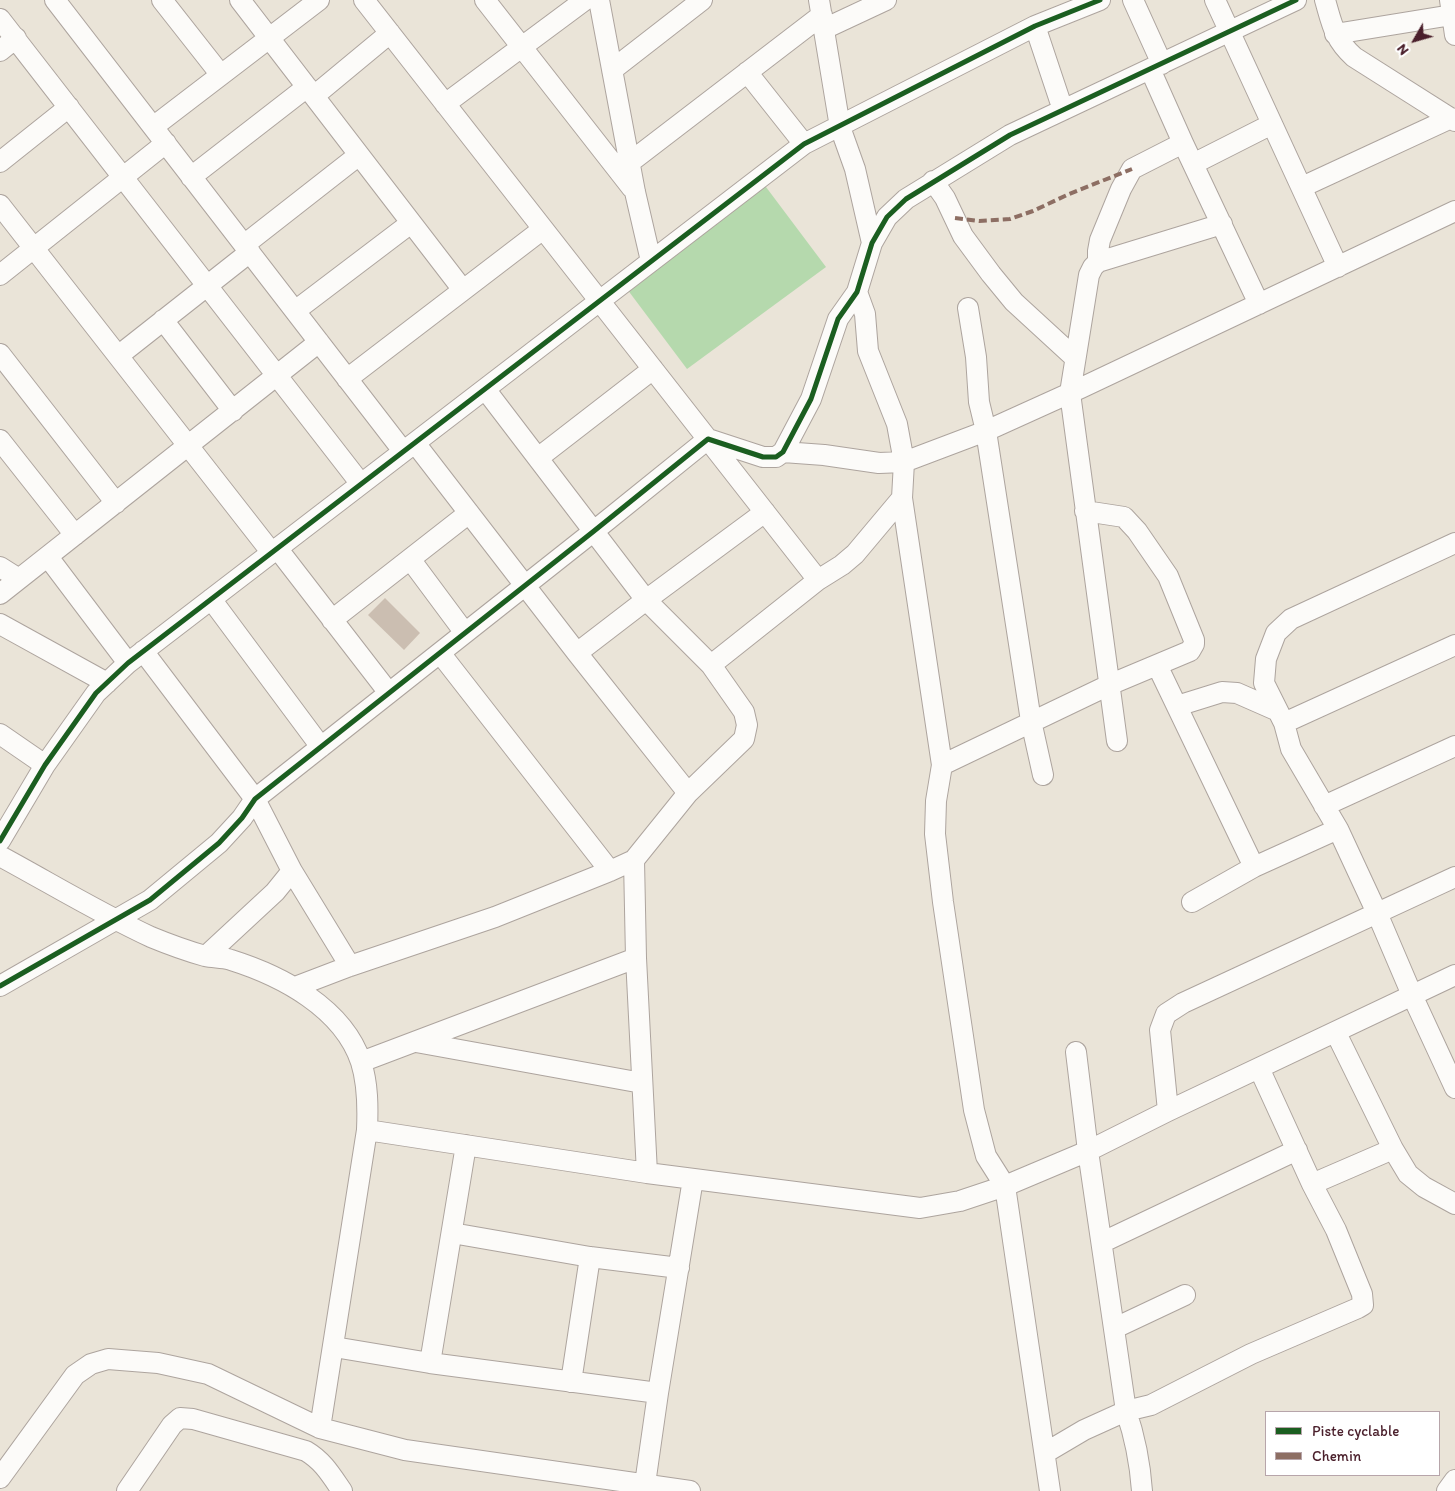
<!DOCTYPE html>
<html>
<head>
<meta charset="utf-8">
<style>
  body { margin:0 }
  #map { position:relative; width:1455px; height:1491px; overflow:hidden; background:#eae4d8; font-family:Itim,sans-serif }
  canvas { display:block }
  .legend { position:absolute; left:1265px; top:1411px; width:175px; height:65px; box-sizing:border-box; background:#fff; border:1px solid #b7a5aa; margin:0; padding:6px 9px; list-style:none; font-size:15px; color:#4a1f2b }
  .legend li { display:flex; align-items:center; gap:10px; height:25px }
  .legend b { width:25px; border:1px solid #b7a5aa }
  .north { position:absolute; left:1390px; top:15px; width:50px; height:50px; -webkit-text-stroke:4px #fff; paint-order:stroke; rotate:232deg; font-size:14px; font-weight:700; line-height:20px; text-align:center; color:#4a1f2b }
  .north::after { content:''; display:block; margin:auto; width:18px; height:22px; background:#4a1f2b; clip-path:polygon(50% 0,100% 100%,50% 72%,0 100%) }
</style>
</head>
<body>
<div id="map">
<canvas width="1455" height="1491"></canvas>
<ul class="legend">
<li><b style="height:6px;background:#1b5e20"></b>Piste cyclable</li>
<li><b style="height:6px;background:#8d6e63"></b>Chemin</li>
</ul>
<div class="north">N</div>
</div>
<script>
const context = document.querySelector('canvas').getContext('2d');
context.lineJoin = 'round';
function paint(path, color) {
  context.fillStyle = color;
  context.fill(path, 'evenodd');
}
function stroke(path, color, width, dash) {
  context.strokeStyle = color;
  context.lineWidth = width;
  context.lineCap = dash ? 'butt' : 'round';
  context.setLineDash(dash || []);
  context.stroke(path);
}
paint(new Path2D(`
  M763 183 826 267 687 369 624 285Z`), '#b5d9ad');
paint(new Path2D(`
  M385 598 420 633 404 650 368 615Z`), '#cbbeb1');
const minor = new Path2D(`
  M55 0 403 451
  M162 0 221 75
  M240 0 463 290
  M364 0 818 580
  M485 0 632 188
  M599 0 635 192 651 261
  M819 0 840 127 855 169 872 243
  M1133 0 1162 64
  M1215 0 1338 267
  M1325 0C1332 24 1334 39 1354 57L1455 121
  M1450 0 1455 35
  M0 19 361 484
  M1035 26 1063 110
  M824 29 886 0
  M1335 34 1452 15
  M0 51 16 38
  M1150 69 1183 143 1259 304
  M612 70 702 0
  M747 72 804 144
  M314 96 390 33
  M445 104 585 0
  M153 127 319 0
  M0 162 69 107
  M629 163 822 15
  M1193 164 1272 124
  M191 177 307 87
  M933 181 945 198 963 236 991 274 1014 302 1075 358
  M1302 187 1451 118
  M0 205 272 553
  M244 245 359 155
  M1098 262V251L1100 240 1121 189 1132 169 1183 143
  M0 275 166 143
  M857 292 865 314 868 351 897 424 904 462 902 498 942 765 936 801 935 834 943 902 974 1110 986 1156 1005 1186 1050 1491
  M968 308 976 357 979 402 986 431 1031 721 1043 775
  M295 311 411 223
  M163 320 233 411
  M0 354 116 503
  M118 356 250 252
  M347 379 543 229
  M0 440 75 535
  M415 443 577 653 688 793
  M783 452 824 455 879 463 904 462 986 431 1081 388 1455 211
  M538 458 653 369
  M1455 543 1291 619 1276 633 1266 659 1264 683 1284 723 1291 749 1338 829 1377 913 1412 995 1455 1088
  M277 548 389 693
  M48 557 128 663
  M410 559 465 633
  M0 567 19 579
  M0 594 319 342
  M211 599 321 747
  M332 620 469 513
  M0 624 107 683
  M143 651 255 799 292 871 275 892 206 956
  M440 653 610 871
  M577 653 646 600 765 512
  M711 665 818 580 842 565 855 554 902 498
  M1157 665 1254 867
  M1177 706 1222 692 1237 693 1278 711
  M1284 723 1455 645
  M0 734 45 765
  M1117 741 1070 393 1089 275 1093 267 1098 262 1222 224
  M942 765 1109 685 1190 651 1194 644V640L1168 576 1137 531 1124 517 1085 511
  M1324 806 1455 746
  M0 841 45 765 96 693 128 663 804 144 1035 26 1100 0
  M0 856C50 883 99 913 151 937 168 944 187 951 205 956 214 958 223 957 231 960 282 976 343 1008 361 1062 368 1084 368 1107 367 1130L320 1428
  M634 860 636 958 647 1173
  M292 871 350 966
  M1192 902 1254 867 1338 829
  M0 986 150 900 219 843 242 818 255 799 594 531 708 439 763 457H776L783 452 811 399 838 319 857 292 872 243 887 217 906 199 1010 135 1296 0
  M295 987 350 966 495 917 610 871 634 860 688 793 744 739 747 725 744 712 711 665 646 600 485 389
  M1336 1033 1393 1149 1408 1174 1424 1187 1455 1204
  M416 1042 642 1083
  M1076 1052 1088 1151 1126 1411C1135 1437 1140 1463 1142 1491
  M361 1062 636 958
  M1168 1111 1160 1030 1166 1014 1183 1003 1455 877
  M367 1130 647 1173 920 1208 960 1201 1005 1186 1088 1151 1168 1111 1455 975
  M1312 1184 1393 1149
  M452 1233 590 1257 679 1268
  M1103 1242 1297 1150
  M1115 1328 1185 1295
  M334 1347 430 1363 658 1393
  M430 1363 466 1145
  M571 1382 590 1257
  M1045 1453 1084 1430 1126 1411 1151 1405 1251 1354 1358 1308 1363 1305 1362 1294 1336 1230 1312 1184 1259 1068
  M0 1478 75 1375 91 1364 108 1359 158 1363 208 1374 320 1428 405 1450 690 1491
  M645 1484 658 1393 693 1179
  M127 1491 172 1425 180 1418 193 1419 306 1451C323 1461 331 1475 342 1491
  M1447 1491 1455 1480`);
stroke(minor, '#ada49e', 22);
stroke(minor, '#fcfbf9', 20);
stroke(new Path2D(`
  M955 218 979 221 1010 219 1033 211 1069 194 1132 169`), '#8d6e63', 4, [8, 4]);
stroke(new Path2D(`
  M0 841 45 765 96 693 128 663 804 144 1035 26 1100 0
  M0 986 150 900 219 843 242 818 255 799 594 531 708 439 763 457H776L783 452 811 399 838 319 857 292 872 243 887 217 906 199 1010 135 1296 0`), '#1b5e20', 5);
</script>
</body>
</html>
